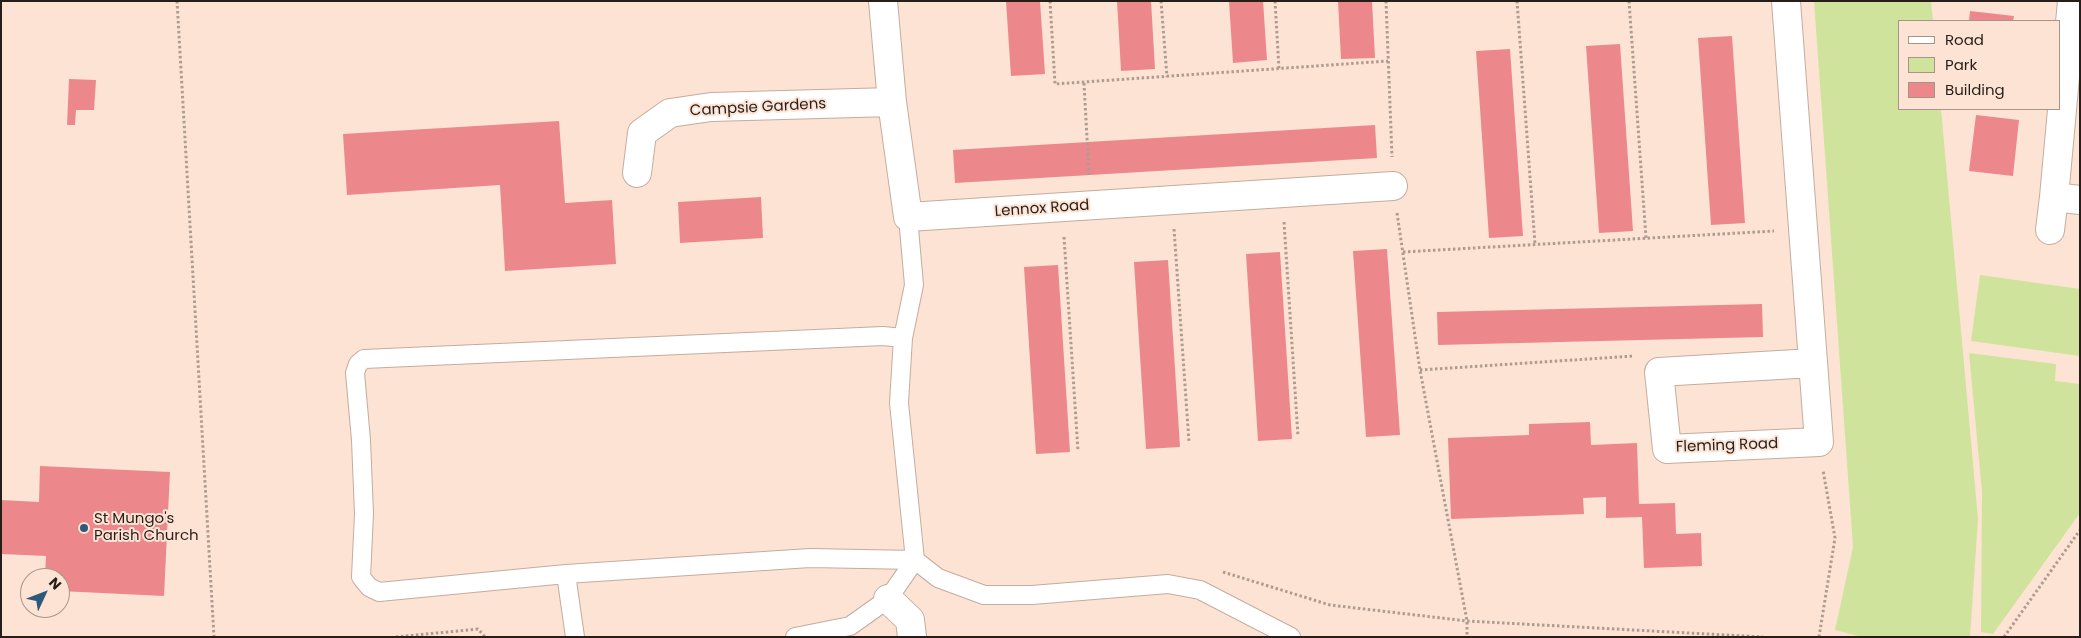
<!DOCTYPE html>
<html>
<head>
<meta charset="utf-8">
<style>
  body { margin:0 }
  #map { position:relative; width:2081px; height:638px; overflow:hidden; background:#fde3d4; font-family:Poppins,sans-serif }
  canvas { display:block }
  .frame { position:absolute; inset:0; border:2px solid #271e19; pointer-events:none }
  .legend { position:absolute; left:1898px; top:20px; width:162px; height:90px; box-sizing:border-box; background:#fde3d4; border:1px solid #a79489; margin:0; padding:6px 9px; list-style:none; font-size:15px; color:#271e19 }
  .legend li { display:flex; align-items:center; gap:10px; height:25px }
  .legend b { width:25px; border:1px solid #a79489 }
  .north { position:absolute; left:20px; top:568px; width:50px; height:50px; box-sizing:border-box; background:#fde3d4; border:1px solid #a79489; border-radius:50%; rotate:47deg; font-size:14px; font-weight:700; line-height:20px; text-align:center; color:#271e19 }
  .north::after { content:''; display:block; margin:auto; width:18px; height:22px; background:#2d5a7a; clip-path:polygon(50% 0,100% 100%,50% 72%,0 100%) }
</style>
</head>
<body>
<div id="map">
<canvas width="2081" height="638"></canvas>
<div class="frame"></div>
<ul class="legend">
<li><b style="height:6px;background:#fff"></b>Road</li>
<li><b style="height:14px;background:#d0e39c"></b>Park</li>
<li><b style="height:14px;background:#ec888c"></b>Building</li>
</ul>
<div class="north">N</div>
</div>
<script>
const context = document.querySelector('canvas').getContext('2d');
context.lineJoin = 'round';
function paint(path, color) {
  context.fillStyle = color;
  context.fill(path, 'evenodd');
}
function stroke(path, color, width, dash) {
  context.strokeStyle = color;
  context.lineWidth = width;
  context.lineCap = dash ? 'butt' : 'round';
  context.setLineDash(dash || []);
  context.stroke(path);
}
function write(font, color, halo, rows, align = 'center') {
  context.font = font + ' Poppins,sans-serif';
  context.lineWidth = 4;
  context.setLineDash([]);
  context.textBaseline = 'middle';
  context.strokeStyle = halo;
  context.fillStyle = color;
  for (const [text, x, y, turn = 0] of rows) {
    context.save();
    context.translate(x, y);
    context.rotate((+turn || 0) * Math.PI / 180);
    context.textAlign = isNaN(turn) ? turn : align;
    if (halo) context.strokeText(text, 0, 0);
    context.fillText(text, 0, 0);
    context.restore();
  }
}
paint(new Path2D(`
  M1814 1H1931L1933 21H1900V109H1941L1978 519 1970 637H1862L1835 630 1853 547Z
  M1980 275 2080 289V356L1971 341Z
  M1969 353 2056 364 2055 381 2080 384V513L1993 634 1981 632 1982 492Z`), '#d0e39c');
paint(new Path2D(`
  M1006 1H1040L1045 74 1011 76Z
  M1117 1H1151L1155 69 1121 71Z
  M1229 1H1263L1267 60 1233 63Z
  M1338 1H1372L1375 58 1341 59Z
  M1970 11 2014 16 2013 21H1969Z
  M1732 36 1745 223 1711 225 1698 38Z
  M1620 44 1633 231 1599 233 1586 46Z
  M1510 49 1523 236 1489 238 1476 51Z
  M69 79 96 80 94 110H76L75 125H67Z
  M1976 115 2019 120 2013 176 1969 171Z
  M559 121 565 203 612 200 616 264 505 271 500 185 347 195 343 134Z
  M1375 125 1377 158 955 183 953 150Z
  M761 197 763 238 680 243 678 202Z
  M1387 249 1400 435 1366 437 1353 251Z
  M1280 252 1292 439 1258 441 1246 254Z
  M1168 260 1180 447 1146 449 1134 262Z
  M1058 265 1070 452 1036 454 1024 267Z
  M1762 304 1763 337 1438 345 1437 312Z
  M1590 422 1591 445 1637 443 1639 504 1675 503 1676 534 1701 533 1702 566 1644 568 1642 517 1606 518V497L1583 498 1584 514 1451 519 1448 438 1529 435V424Z
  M40 466 170 472 164 596 60 591V578H45L46 556 1 554V500L39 502Z`), '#ec888c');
const service = new Path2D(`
  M566 574 810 558 915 560 938 578 984 595H1032L1168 584 1200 590 1291 637
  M575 637 566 574 379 592 369 587 361 577 364 514 361 440 355 373 358 364 364 359 883 336 903 338
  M795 637 850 626 888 599 915 560 899 403 903 338 914 285 908 217`);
const minor = new Path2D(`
  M883 1 892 102 908 217 1393 186
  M1786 1 1819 442 1667 449 1659 372 1813 363
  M2072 1 2054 197 2080 200
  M637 173 642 133 670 113 711 107 892 102
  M2050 230 2054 197
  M888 599 910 620 912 637`);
stroke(service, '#c4ac9e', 20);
stroke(minor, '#c4ac9e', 30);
stroke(new Path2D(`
  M177 1 214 637
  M1050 1 1055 84 1388 61
  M1161 1 1167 77
  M1275 1 1279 69
  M1386 1 1392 157
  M1517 1 1535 244
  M1629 1 1646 238
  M1084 83 1089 175
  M1397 213 1420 370 1467 621V637
  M1284 222 1298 436
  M1174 229 1189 442
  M1064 237 1078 451
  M1403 252 1774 231
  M1420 370 1634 356
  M1223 572 1330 605 1467 621 1763 637
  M396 637 478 629 485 637
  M1819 637 1835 538 1823 470
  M2004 637 2080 530`), '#af9c90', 3, [2.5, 2.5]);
stroke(service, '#fff', 18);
stroke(minor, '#fff', 28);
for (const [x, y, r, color] of [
  [84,528,5,"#2d5a7a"]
]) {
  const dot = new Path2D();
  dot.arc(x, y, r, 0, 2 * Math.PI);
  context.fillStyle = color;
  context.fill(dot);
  stroke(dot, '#fde3d4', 2);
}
write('15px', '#271e19', '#fde3d4', [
  ["Campsie Gardens",758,108,-3],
  ["Lennox Road",1042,209,-4],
  ["Fleming Road",1727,446,-2]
]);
write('15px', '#271e19', '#fde3d4', [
  ["St Mungo's",94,519],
  ["Parish Church",94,536]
], 'left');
</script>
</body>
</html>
